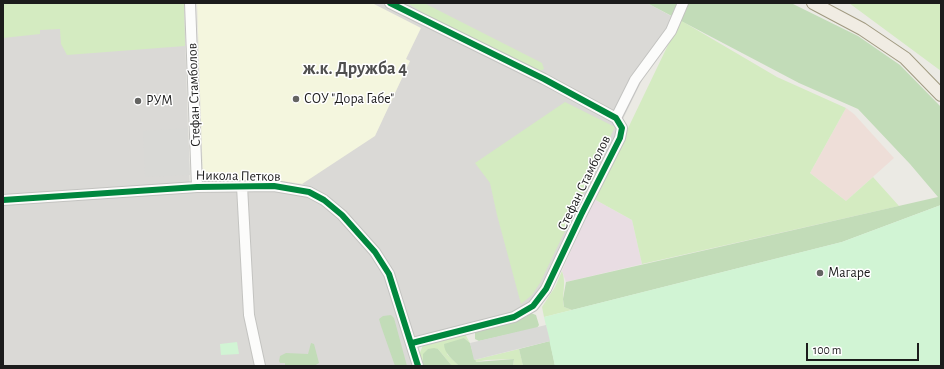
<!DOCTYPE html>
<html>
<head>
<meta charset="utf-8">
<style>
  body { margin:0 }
  #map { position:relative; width:944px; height:369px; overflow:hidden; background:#ebeae4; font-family:"Alegreya Sans",sans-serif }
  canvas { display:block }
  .frame { position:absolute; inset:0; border:4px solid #1c1c1c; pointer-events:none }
  .scale { position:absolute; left:806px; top:343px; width:113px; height:18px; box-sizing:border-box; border:2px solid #1c1c1c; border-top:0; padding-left:5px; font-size:12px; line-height:14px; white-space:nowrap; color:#1c1c1c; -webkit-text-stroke:3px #fff; paint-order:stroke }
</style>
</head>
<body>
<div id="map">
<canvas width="944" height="369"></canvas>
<div class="frame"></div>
<div class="scale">100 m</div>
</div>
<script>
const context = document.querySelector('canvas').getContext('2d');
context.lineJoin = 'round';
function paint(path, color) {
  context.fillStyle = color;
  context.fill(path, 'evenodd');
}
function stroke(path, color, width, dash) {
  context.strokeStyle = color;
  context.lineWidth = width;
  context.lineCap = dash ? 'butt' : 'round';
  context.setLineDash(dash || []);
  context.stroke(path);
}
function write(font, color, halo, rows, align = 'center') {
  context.font = font + ' "Alegreya Sans",sans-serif';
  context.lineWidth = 3;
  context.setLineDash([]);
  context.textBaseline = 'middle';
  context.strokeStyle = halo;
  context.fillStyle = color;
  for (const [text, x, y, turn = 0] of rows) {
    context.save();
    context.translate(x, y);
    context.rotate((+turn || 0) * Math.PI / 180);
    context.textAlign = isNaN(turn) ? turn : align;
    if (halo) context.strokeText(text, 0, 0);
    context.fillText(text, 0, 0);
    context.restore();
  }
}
paint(new Path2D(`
  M3 3H184L190 193 239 191 257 366H3Z
  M197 3H647L673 17 622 121 544 288 522 310 415 339 393 272 311 188 302 184 274 180 203 181Z
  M245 190H274L308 196 322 203 339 218 372 254 386 275 414 366H263L252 314Z`), '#dad9d6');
paint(new Path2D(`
  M846 108 854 114 894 158 846 201 810 173Z`), '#eeded8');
paint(new Path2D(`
  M594 199 632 220 642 264 566 282 562 271Z`), '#e9dde3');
paint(new Path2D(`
  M197 3H372L421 28 406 59 410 61 375 136 302 184 274 180 203 181Z`), '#f4f6de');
paint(new Path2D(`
  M3 3H184L185 46 67 55 61 44 60 29 40 30V34L3 38Z
  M407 3H424L542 63 544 69 538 72 435 20Z
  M849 3H941V71Z
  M680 20 777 77 846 108 810 173 846 201 873 177 899 206 642 264 632 220 594 199Z
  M565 102 615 127 540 283 532 295 521 304 497 215 490 183 475 163Z
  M562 271C567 285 561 294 564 307L572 310 544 317 542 307 555 287Z
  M465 334 470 343 464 338 447 354 459 366H452L438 349 422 364 419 355 423 345Z
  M519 349 523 366H513L514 359 486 360 476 362 474 360Z`), '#d4ebc1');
paint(new Path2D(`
  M647 3H791L858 36 900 65 941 107V205L842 242 572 310 564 307 563 299 566 282 938 197 910 164 858 109 799 83Z
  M531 313 536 315 539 325 537 328 479 341 475 339V332L526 317Z
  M391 315 394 318 407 366H395L381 326 379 319 383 316Z
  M464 338 470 343 476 362 514 359 513 366H459C453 360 444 353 444 344Z
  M550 341 555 366H523L519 349Z
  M311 343 314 344 319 363 314 366H285V363H280L279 361 280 356 286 353 308 354Z
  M434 348 438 349 452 366H423V354L428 349Z`), '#c2dcb8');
paint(new Path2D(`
  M941 205V366H555L544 317 842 242Z
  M237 342 239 354 221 355 220 344Z`), '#d1f4d4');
paint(new Path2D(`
  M188 128 190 175 145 177 143 131Z
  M546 325 550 341 474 360 470 343Z`), '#d9d9d6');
const minor = new Path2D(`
  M190 3 197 187
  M390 3 544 79 616 118 622 128 620 138 581 215 546 289 533 306 514 317 412 343
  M616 118 635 80 671 31 683 3
  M242 186 249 315 260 366
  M3 200 197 187 274 186 309 192 324 200 342 215 375 252 389 274 418 366`);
const major = new Path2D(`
  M813 3 862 29 905 58 941 95`);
stroke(minor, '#c3c3c0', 12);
stroke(major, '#a19a81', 14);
stroke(minor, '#fcfcfb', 10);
stroke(major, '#f0ece3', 12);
stroke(new Path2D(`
  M390 3 544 79 616 118 622 128 620 138 581 215 546 289 533 306 514 317 412 343
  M3 200 197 187 274 186 309 192 324 200 342 215 375 252 389 274 418 366`), '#00873e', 6);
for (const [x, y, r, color] of [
  [296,99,4,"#646462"],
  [138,101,4,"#646462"],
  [820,273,4,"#646462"]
]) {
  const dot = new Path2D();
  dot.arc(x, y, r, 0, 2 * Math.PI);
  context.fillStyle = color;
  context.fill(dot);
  stroke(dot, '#fff', 1.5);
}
write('14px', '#1c1c1c', '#fff', [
  ["Стефан Стамболов",194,95,-92],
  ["Никола Петков",238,176,1],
  ["Стефан Стамболов",584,183,-64]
]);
write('14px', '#1c1c1c', '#fff', [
  ["СОУ \"Дора Габе\"",304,99],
  ["РУМ",146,101],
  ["Магаре",828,273]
], 'left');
write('bold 18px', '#4f4f4f', '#fff', [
  ["ж.к. Дружба 4",355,69]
]);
</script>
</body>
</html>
